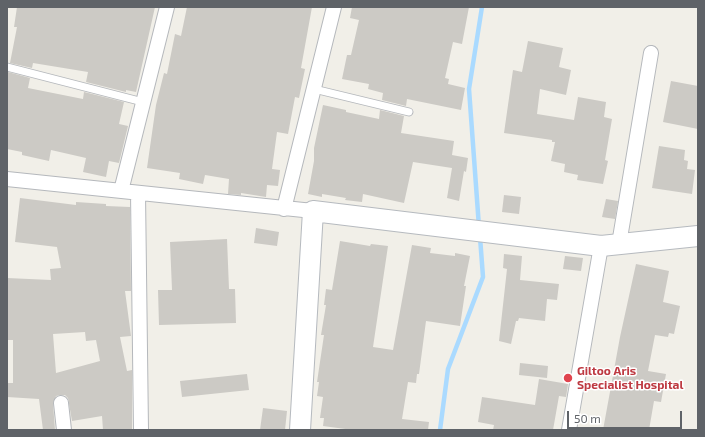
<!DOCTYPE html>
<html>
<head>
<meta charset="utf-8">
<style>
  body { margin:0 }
  #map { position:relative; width:705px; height:437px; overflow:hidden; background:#f1efe8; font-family:"Exo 2",sans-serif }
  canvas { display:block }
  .frame { position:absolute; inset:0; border:8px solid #5f6368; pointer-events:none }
  .scale { position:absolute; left:567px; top:411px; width:115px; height:18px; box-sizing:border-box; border:2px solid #5f6368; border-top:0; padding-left:5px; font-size:12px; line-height:14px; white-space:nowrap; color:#5f6368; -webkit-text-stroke:3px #fff; paint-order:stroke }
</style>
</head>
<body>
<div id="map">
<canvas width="705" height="437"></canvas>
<div class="frame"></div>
<div class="scale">50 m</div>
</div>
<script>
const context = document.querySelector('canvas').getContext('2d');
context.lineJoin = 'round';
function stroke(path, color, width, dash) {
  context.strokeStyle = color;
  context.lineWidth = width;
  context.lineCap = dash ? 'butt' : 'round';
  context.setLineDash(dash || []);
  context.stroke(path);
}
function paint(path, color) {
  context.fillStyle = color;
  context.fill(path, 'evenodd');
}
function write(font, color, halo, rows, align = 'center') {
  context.font = font + ' "Exo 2",sans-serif';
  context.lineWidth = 3;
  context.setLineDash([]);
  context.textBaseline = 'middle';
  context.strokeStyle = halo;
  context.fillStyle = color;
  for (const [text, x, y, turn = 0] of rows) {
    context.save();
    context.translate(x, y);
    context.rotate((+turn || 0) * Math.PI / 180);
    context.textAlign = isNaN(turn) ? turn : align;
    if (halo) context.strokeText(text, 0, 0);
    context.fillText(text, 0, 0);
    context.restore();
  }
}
stroke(new Path2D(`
  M479 227 469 89 482 7
  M440 430 448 369 483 277 480 237`), '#aadaff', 4.5);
paint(new Path2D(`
  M17 7H155L136 92 126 90V92L86 82 88 72 33 63 32 68 10 63 17 27H14Z
  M187 7H312L301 68 305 69 299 98 295 97 288 134 277 132 272 169 280 170 278 186 267 185 266 197 241 193V195L228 194 229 179 205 175 203 184 179 179 180 173 147 168 156 105 164 73 167 74 175 34 181 36Z
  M352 7H469L462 44 453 42 445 78 449 79 448 84 465 88 461 110 407 99 406 106 382 100 383 93 368 89 369 84 342 79 347 55H351L359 20 350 18Z
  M528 41 563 48 559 67 571 70 566 95 540 89 537 114 574 120 578 97 606 102 604 117 612 119 605 160 608 161 603 184 577 180 578 175 564 172 565 164 551 161 555 142H552V140L504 133 513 70 522 72Z
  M8 72 30 78 28 88 83 99 84 92 124 102 119 124 128 126 119 163 109 161 106 177 83 172 86 158 51 150 49 161 22 155V152L7 149Z
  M671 81 698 86V129L663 122Z
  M323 105 346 110V112L379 119 380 110 404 116 401 133 454 141 452 155 468 158 466 172 464 171 459 201 447 198 452 168 413 162 404 203 363 194 362 202 345 200 346 198 322 194V197L308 194 314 161V148Z
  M659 146 685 150 684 160 688 161 687 169 695 170 692 194 652 188Z
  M504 195 521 197 519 214 502 212Z
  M20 198 76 205V202L106 204V206L130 207 131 291H125L131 336 120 337 127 371 132 370V430H103L102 416 72 421 68 398 65 395H60L56 396 53 404 55 430H43L39 399 7 397V383H13V340H7V278L51 280 50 269 61 268 57 247 15 242ZM85 332 86 341 96 340 100 361 56 373 53 334Z
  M606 199 618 201 615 219 602 217Z
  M256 228 279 232 277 246 254 243Z
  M227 239 229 289H235L236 323 159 325 158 290H172L170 242Z
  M340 241 370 246 371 244 388 246 373 347 393 350 412 245 431 248 430 253 455 256V253L470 256 464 286H466L460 326 426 321 419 374H417L416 383 408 382 402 419 429 422 428 430H353L323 426 324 418H320L323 397 317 396 319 382H317L324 335H321L326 305H324L326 289 332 290Z
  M504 254 522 256 520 280 559 284 557 300 547 299 545 321 519 318 518 321H516L511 344 499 341 507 269 503 268Z
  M565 256 583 258 581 271 563 269Z
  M636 264 669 271 663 302 680 306 674 334 669 333 668 337 655 335 648 371 666 374 661 402 654 401 649 430H603L620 337Z
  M520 363 548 366 547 378 519 375Z
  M247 374 249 390 182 397 180 381Z
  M539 379 568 384 566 397 559 396 553 430H493L494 425 478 422 482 397 535 405Z
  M263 408 287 411 285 430H260Z`), '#cccac5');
const lane = new Path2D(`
  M7 67 143 102
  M314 89 409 112`);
const street = new Path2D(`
  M7 179 313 211
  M121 191 167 7
  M138 193 141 430
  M284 209 334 7
  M619 244 651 53
  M61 403 64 430
  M569 430 601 246`);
const secondary = new Path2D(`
  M300 430 313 211 601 246 698 236`);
stroke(lane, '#b5b8bc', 9);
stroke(street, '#b5b8bc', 16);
stroke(secondary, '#b6babf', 22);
stroke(lane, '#fff', 7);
stroke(street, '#fff', 14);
stroke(secondary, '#fff', 20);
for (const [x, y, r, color] of [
  [568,378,5,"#e0444e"]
]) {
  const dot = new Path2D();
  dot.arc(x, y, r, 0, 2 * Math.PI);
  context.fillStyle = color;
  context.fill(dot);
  stroke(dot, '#fff', 1.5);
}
write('bold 12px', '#be3a42', '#fff', [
  ["Giltoo Aris",577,371],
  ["Specialist Hospital",577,385]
], 'left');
</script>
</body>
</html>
